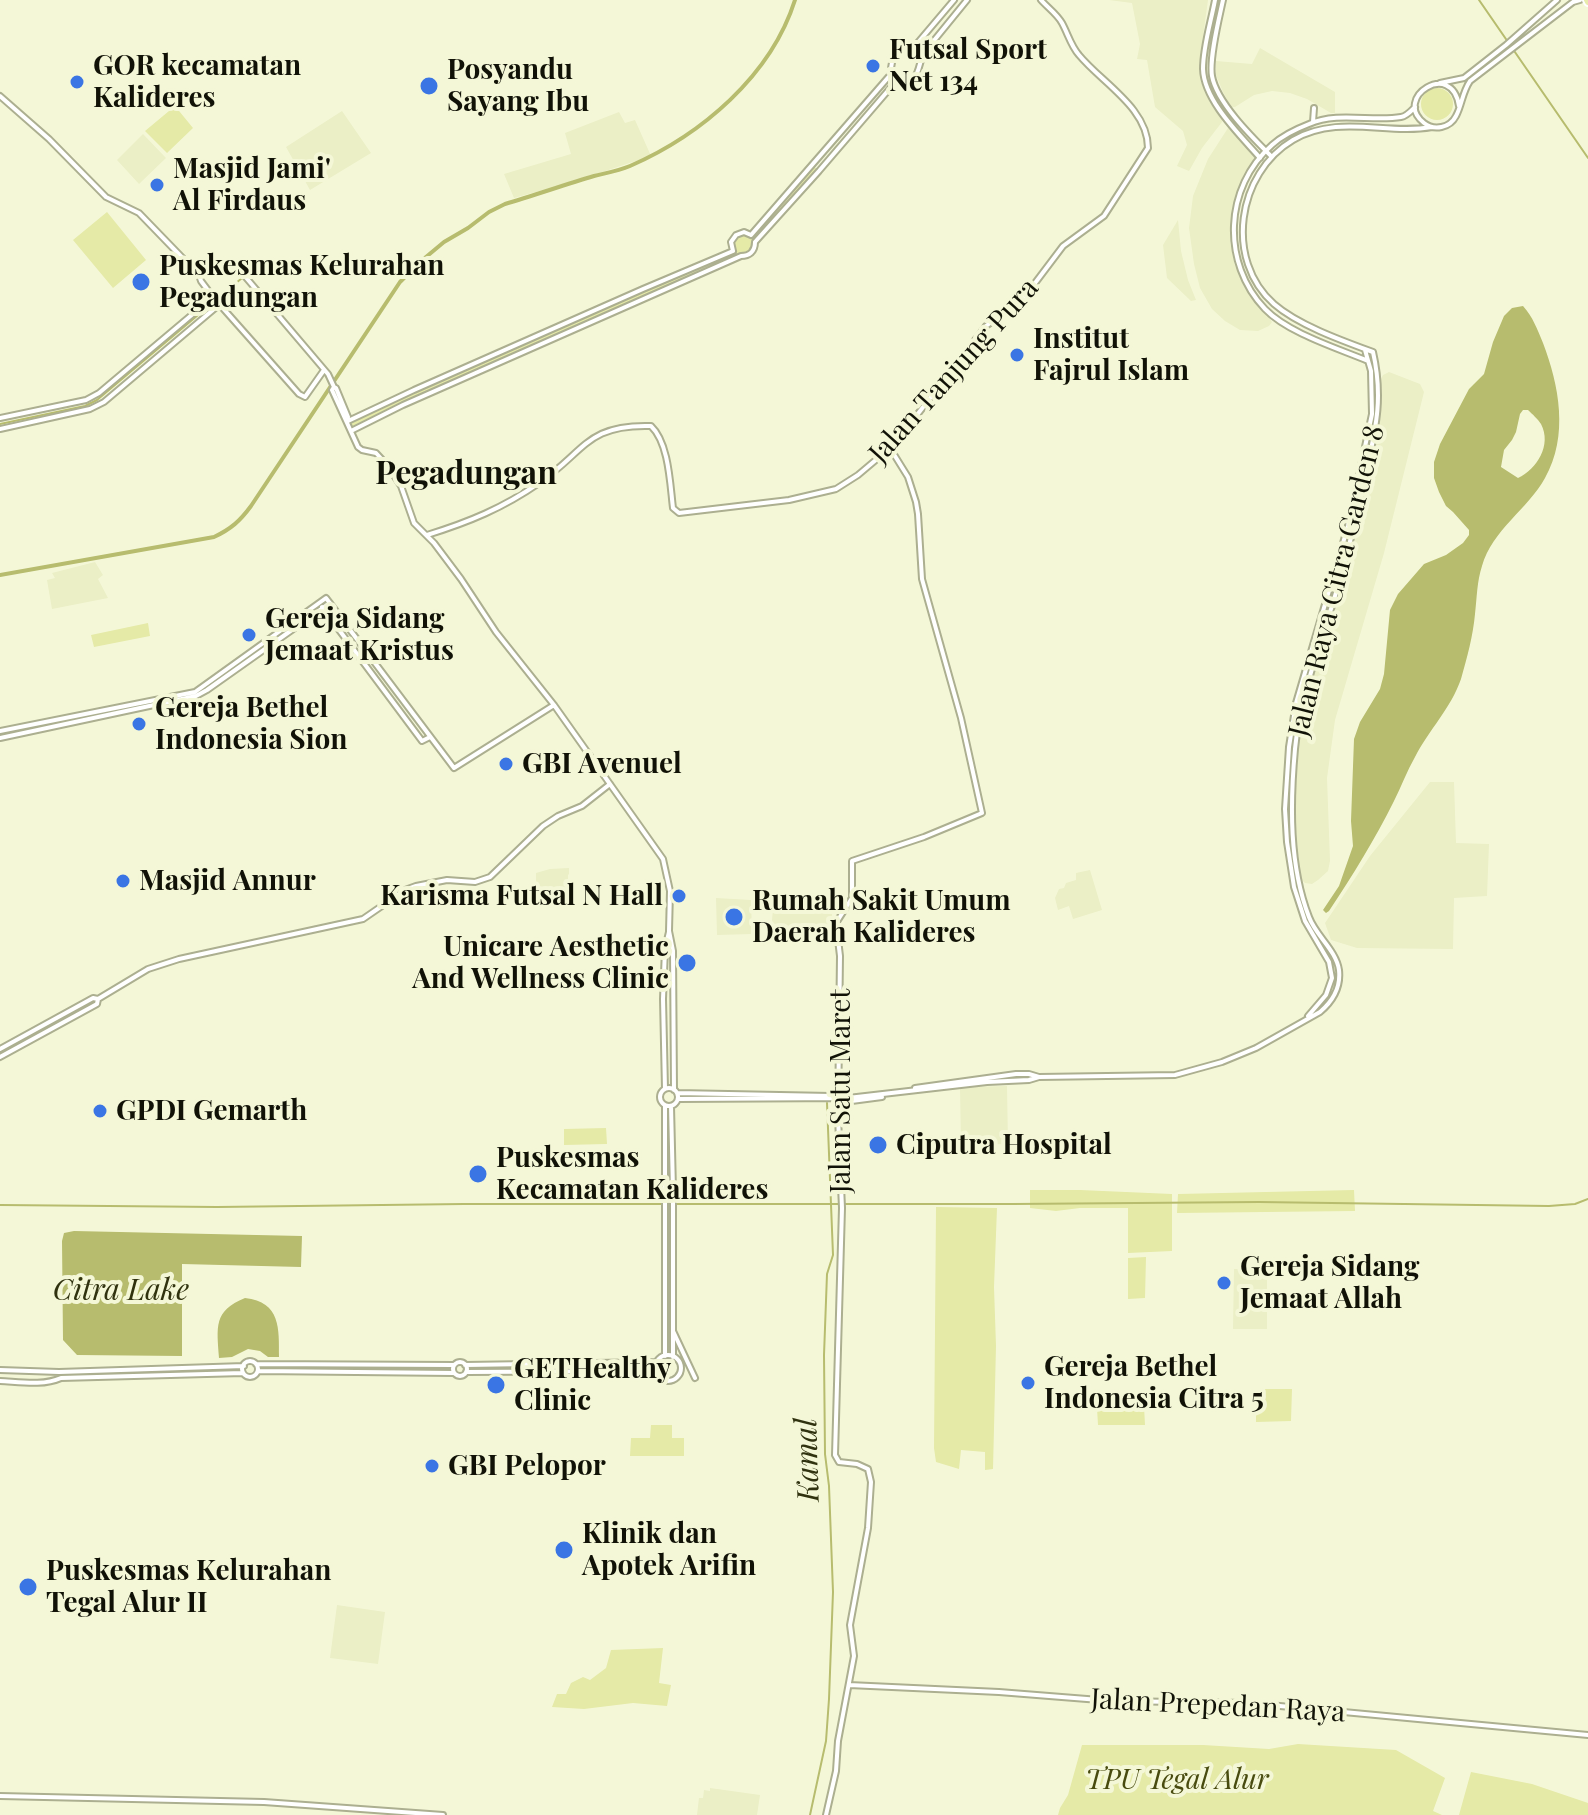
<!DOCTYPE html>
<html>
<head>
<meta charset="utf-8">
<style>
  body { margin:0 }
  canvas { display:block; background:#f4f7d7 }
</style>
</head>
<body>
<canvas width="1588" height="1815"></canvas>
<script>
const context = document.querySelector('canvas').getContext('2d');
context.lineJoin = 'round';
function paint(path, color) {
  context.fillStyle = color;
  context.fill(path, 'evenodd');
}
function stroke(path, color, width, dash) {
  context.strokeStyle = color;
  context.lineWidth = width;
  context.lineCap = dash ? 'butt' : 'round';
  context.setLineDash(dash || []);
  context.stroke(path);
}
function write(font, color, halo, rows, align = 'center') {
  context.font = font + ' "Playfair Display",serif';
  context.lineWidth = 8;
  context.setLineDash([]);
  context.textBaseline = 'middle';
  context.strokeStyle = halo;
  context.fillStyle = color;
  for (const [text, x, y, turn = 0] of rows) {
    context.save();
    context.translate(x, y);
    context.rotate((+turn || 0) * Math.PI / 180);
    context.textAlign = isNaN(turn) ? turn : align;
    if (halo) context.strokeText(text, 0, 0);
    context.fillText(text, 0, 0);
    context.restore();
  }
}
paint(new Path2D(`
  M1109 0H1208L1199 66 1201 82 1209 99 1223 118 1222 122 1202 148 1189 171 1177 166 1187 145 1183 131 1155 107 1147 60 1137 59 1140 44 1132 3Z
  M1260 48 1335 92V113H1331L1307 99 1290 93 1272 91 1254 95 1235 107H1231L1223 92 1216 75V61L1252 64Z
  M342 111 371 153 310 190 286 147Z
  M619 112 625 123 635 120 651 156 572 182 514 198 504 174 571 154 565 133Z
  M1228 128 1232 130 1255 158 1237 193 1232 217 1230 242 1235 266 1244 283 1272 322 1269 326 1258 331 1240 330 1225 321 1212 309 1200 288 1194 264 1189 228 1193 196 1208 159Z
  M143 134 166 158 139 184 117 160Z
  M1178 220 1181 251 1188 280 1196 300 1191 301 1167 278 1163 245Z
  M1389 372 1420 384 1424 392 1384 553 1335 720 1327 778 1330 861 1328 871 1318 880 1312 884 1305 883 1300 878 1295 820 1297 756 1304 707 1354 538 1380 418 1381 379 1383 375Z
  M95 562 103 575 98 579 108 598 52 609 47 580 55 578 52 573Z
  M1430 782H1454L1456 843 1489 844 1487 896 1454 898 1453 949 1357 948 1331 940 1325 923 1370 856Z
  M569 868V874L568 875V894L536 895V873L550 869Z
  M1090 870 1102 910 1073 919 1069 906 1058 910 1055 898 1059 889 1064 888 1066 883 1076 880V873Z
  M716 898 751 900 752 934 717 935Z
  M773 908 832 914 830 939 771 933Z
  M1007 1086 1008 1144 961 1145 960 1087Z
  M1234 1269H1267V1329H1233Z
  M337 1605 385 1612 378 1664 330 1658Z
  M710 1788 760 1795 757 1815H697L699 1798H703L704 1790 710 1791Z`), '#ebefc6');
paint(new Path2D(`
  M1421 104a16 16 0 1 1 32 0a16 16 0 1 1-32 0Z
  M175 106 193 128 167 153 145 131Z
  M812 165 819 171 755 242 751 254 404 405 351 431 347 422 732 251 731 242 740 233 752 235Z
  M107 212 146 260 113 288 73 240Z
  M148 623 150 636 94 647 91 635Z
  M606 1128 607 1144 564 1145V1129Z
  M1030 1190H1080L1172 1194V1251L1128 1253V1208H1080L1056 1211 1030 1208Z
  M1354 1190 1355 1211 1177 1213 1178 1194Z
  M936 1207 997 1208 994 1287 996 1346 993 1469 985 1470V1452L961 1450 959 1469 936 1462 934 1448Z
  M1146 1257 1145 1298 1128 1299V1258Z
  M1256 1389H1292L1291 1421 1256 1422Z
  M1144 1406 1145 1425H1098L1097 1408Z
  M651 1425H672V1438H684V1456H630L631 1438H650Z
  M663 1648 659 1683 671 1685 667 1706 633 1703 584 1709 552 1707 557 1694H566L571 1683 583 1677 590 1680 606 1668 611 1650Z
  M1298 1744 1396 1750 1445 1778 1433 1811 1442 1815H1058L1060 1808 1068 1795 1082 1745H1203L1269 1749Z
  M1471 1772 1532 1784 1588 1803V1815H1459Z`), '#e5eaa7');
paint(new Path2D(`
  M1523 306C1533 317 1537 329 1543 343 1559 385 1569 436 1545 478 1528 509 1492 530 1482 566 1477 581 1477 597 1475 614 1473 636 1467 658 1461 679 1451 708 1429 730 1415 757 1407 771 1401 787 1394 801 1375 839 1353 875 1329 911L1326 913 1323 910 1339 886 1353 846 1351 821 1354 739 1360 722 1380 689 1384 674 1390 610 1398 594 1424 564 1446 555 1463 543 1469 535V530L1453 512 1446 506 1439 492 1434 478V462L1440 444 1469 389 1484 374 1493 342 1504 316 1512 308ZM1523 410H1528C1532 414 1538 419 1541 424 1552 445 1537 469 1518 478L1501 467 1504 450 1512 440 1516 432 1520 414Z
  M74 1231 302 1236 301 1267 182 1264V1356L77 1355 63 1340 62 1241 64 1233Z
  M245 1298C281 1302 279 1329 279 1357H268L260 1351 248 1349 232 1357 219 1358C217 1327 213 1311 245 1298Z`), '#b7bc6e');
stroke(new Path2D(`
  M1479 0 1588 158
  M0 424 85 406 97 400 242 278
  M0 1205 217 1207 464 1204H1013L1259 1202 1549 1206 1575 1204 1588 1199
  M810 1815 826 1741 829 1699 833 1592 829 1486 825 1454 824 1355 827 1274 833 1255 827 1103`), '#b7bc6e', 2);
stroke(new Path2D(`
  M0 575 214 537C231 529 240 521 251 506L400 282 420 262 444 242 468 228 489 212 505 204C535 195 564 185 594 176 606 173 618 171 630 166 701 135 771 76 795 0`), '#b7bc6e', 4);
const minor = new Path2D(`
  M954 0 915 46C908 52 900 50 893 57L891 68 896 78C920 86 917 69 923 54L967 0
  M1215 0C1211 22 1203 46 1203 69 1204 101 1240 135 1260 158
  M1223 0C1219 19 1209 58 1212 76 1217 103 1253 138 1272 157
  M909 51 915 54 920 62
  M1440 83 1464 78 1506 45 1557 0
  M0 96 49 139 106 197 139 213 199 275
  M1459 106C1452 59 1392 98 1424 123 1434 131 1450 128 1456 116 1462 105 1462 93 1470 81L1573 2 1580 0
  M1313 122 1314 108
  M751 235 892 73
  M733 251 731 242 736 235 744 232 751 235
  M199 275C222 266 218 251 243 274L328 374 334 387 336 388 348 417 347 419
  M199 275 201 281 213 297 299 394 305 397 324 370
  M1368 361C1337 348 1288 333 1265 309 1221 263 1224 187 1272 145 1283 135 1296 129 1309 124 1338 111 1372 122 1401 117 1407 116 1411 111 1415 107
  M334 387 332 390 358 447 362 450 376 453 388 466 401 486 414 523 434 543 461 579 496 632 554 705 663 859 670 891 669 931 673 951 674 1090
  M0 418 86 400 99 393 213 297
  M348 421 414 390 643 289 733 251
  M0 429 90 409 104 402 220 304
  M351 431 403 405 741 256C749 256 755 252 755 242L819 171 898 79
  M427 535C469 522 503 508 539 483 585 452 586 424 651 426 669 443 670 484 673 508L679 513 789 500 836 489 858 475 890 448 903 433 986 326 1023 299 1063 246 1104 216 1148 148C1148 108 1102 83 1079 55 1071 46 1068 34 1062 23 1057 14 1047 7 1041 0
  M322 607 422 741 430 737
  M0 731 195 692 326 598 454 768 554 705
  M0 738 196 696 207 690 330 603
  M1308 1016 1326 995 1332 978 1329 962 1305 921 1294 887 1287 842 1285 809 1289 747 1296 703 1348 526 1372 414 1371 371 1365 350
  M0 1049 93 998 98 999 148 969 179 959 363 919 405 890 416 886 447 880 475 882 490 877 543 826 558 816 582 806 610 784
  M0 1057 97 1004 98 999
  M660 1097a9 9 0 1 1 18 0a9 9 0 1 1-18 0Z
  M915 1088 1016 1074H1029L1039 1077
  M665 1089 663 999 665 949 669 932
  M677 1093 831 1096
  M678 1099 848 1098 987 1082 1029 1080 1039 1077 1175 1075 1222 1062 1256 1048 1320 1012C1333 1001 1341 988 1339 970 1336 950 1316 936 1309 917 1289 865 1290 804 1295 749 1300 696 1320 646 1335 596 1347 557 1356 518 1365 478 1375 431 1384 400 1373 352 1343 341 1298 325 1274 304 1224 260 1237 173 1293 140 1338 114 1386 135 1432 127
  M665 1106V1356
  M671 1106 673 1190V1357
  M839 1109 844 1102 882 1097
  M673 1331 695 1378
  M655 1368a13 13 0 1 1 26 0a13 13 0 1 1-26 0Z
  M242 1369a8 8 0 1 1 16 0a8 8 0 1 1-16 0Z
  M453 1369a7 7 0 1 1 14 0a7 7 0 1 1-14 0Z
  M256 1364 454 1365
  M465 1365 658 1362
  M0 1370 59 1372 244 1366
  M258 1371 454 1373
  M466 1372 656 1371
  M0 1381C20 1382 43 1386 61 1378L243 1373
  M849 1685 999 1692 1112 1701 1248 1703 1588 1735
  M0 1796 264 1802 443 1815
  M826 1815 836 1771 838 1741 854 1656 850 1625 868 1528 871 1482 868 1469 857 1464 839 1462 835 1455 842 1208 838 1117 840 956 836 923 852 898V861L924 837 982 813 961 718 922 579 918 514 916 502 908 477 890 448`);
const major = new Path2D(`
  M1587 0 1588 2`);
stroke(minor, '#acaf90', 8);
stroke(major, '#fff', 10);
stroke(minor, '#fff', 4);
stroke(major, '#e8ecac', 6);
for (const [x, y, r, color] of [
  [873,66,8,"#3a75e4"],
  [77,82,8,"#3a75e4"],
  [429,86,10,"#3a75e4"],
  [157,185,8,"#3a75e4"],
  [141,282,10,"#3a75e4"],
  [1017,355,8,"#3a75e4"],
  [249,635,8,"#3a75e4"],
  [139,724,8,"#3a75e4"],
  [506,764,8,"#3a75e4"],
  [123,881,8,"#3a75e4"],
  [679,896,8,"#3a75e4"],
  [734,917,10,"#3a75e4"],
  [687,963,10,"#3a75e4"],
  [100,1111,8,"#3a75e4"],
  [878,1145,10,"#3a75e4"],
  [478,1174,10,"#3a75e4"],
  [1224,1283,8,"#3a75e4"],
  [1028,1383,8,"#3a75e4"],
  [496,1385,10,"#3a75e4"],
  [432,1466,8,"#3a75e4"],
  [564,1550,10,"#3a75e4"],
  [28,1587,10,"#3a75e4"]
]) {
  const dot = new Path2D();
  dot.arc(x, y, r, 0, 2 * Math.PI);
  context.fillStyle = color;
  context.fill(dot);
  stroke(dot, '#f4f7d7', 3);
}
write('bold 28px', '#111207', '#f4f7d7', [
  ["Futsal Sport",889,50],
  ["Net 134",889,82],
  ["GOR kecamatan",93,66],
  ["Kalideres",93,98],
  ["Posyandu",447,70],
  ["Sayang Ibu",447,102],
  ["Masjid Jami'",173,169],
  ["Al Firdaus",173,201],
  ["Puskesmas Kelurahan",159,266],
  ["Pegadungan",159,298],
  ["Institut",1033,339],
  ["Fajrul Islam",1033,371],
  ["Gereja Sidang",265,619],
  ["Jemaat Kristus",265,651],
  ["Gereja Bethel",155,708],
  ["Indonesia Sion",155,740],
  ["GBI Avenuel",522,764],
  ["Masjid Annur",139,881],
  ["Karisma Futsal N Hall",663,896,"right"],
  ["Rumah Sakit Umum",752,901],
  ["Daerah Kalideres",752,933],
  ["Unicare Aesthetic",669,947,"right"],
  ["And Wellness Clinic",669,979,"right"],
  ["GPDI Gemarth",116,1111],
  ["Ciputra Hospital",896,1145],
  ["Puskesmas",496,1158],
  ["Kecamatan Kalideres",496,1190],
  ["Gereja Sidang",1240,1267],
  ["Jemaat Allah",1240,1299],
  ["Gereja Bethel",1044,1367],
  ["Indonesia Citra 5",1044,1399],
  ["GETHealthy",514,1369],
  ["Clinic",514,1401],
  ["GBI Pelopor",448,1466],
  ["Klinik dan",582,1534],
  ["Apotek Arifin",582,1566],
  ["Puskesmas Kelurahan",46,1571],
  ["Tegal Alur II",46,1603]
], 'left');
write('28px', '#111207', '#f4f7d7', [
  ["Jalan Tanjung Pura",954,371,-48],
  ["Jalan Raya Citra Garden 8",1337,581,-76],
  ["Jalan Satu Maret",841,1091,-90],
  ["Jalan Prepedan Raya",1218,1706,3]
]);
write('italic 28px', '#484b0f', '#f4f7d7', [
  ["TPU Tegal Alur",1177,1780]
]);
write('italic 30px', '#30320f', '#f4f7d7', [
  ["Citra Lake",121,1291],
  ["Kamal",808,1460,-92]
]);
write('bold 32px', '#111207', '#f4f7d7', [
  ["Pegadungan",466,474]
]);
</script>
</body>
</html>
